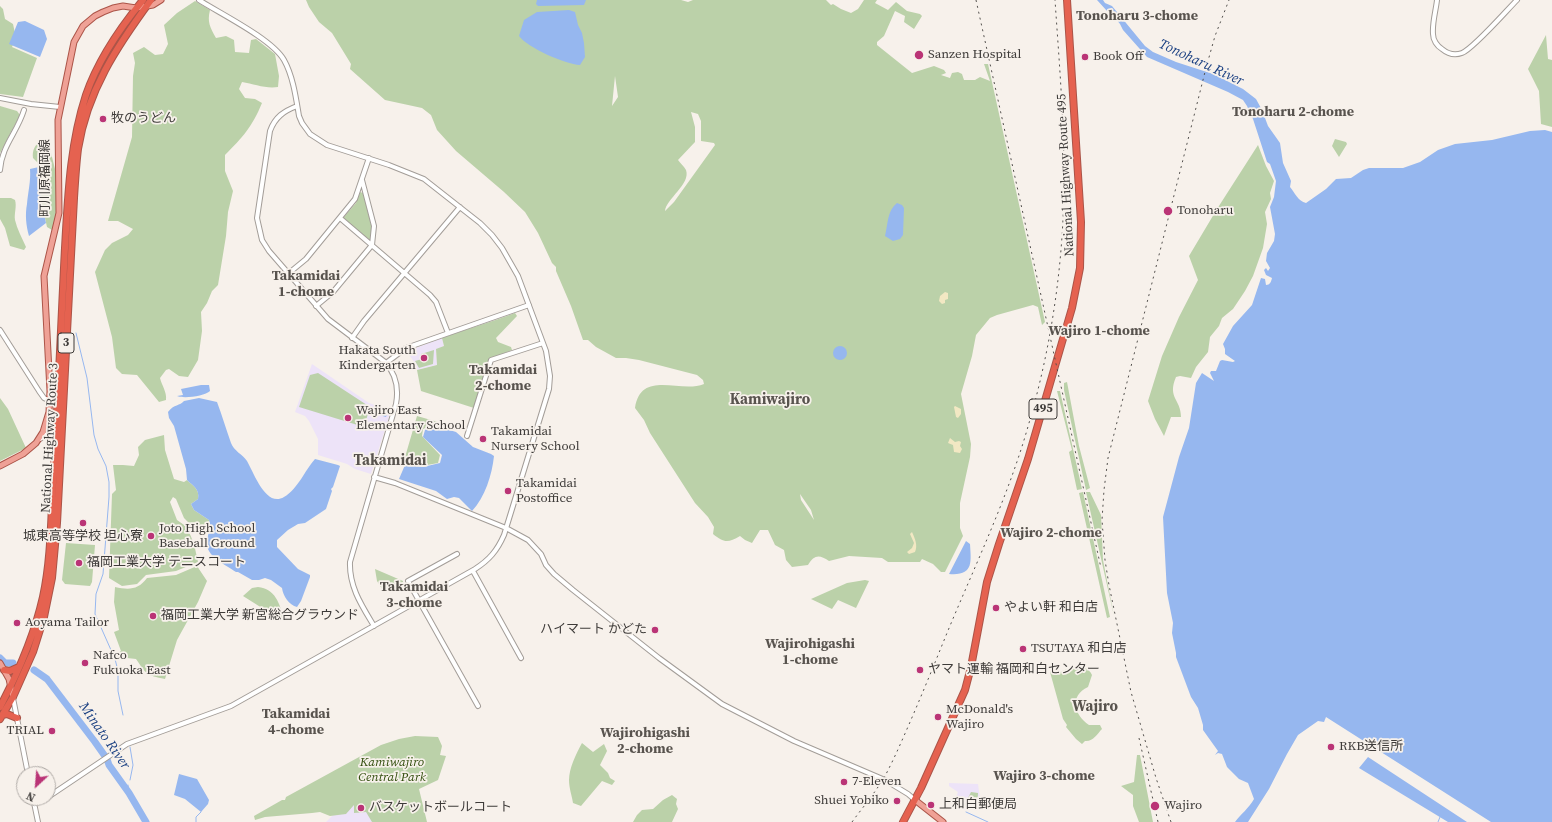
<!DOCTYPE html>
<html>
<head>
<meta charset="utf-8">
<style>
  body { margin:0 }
  #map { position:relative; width:1552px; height:822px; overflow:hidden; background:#f7f1eb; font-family:"Source Serif 4",serif }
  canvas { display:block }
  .north { position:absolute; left:16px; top:766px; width:40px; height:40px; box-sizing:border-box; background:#f7f1eb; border:1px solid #ada8a4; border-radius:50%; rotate:206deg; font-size:11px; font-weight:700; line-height:16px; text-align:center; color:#3e3b39 }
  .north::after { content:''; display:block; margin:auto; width:14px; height:18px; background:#ba3476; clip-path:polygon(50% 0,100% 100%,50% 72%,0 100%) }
</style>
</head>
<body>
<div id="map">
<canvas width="1552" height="822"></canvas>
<div class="north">N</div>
</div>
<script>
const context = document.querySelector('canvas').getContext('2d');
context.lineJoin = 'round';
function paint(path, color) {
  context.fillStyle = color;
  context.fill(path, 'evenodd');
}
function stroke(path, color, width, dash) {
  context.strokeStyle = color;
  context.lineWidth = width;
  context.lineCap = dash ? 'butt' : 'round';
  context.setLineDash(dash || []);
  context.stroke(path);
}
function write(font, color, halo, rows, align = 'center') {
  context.font = font + ' "Source Serif 4","Noto Sans JP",serif';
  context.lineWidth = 3.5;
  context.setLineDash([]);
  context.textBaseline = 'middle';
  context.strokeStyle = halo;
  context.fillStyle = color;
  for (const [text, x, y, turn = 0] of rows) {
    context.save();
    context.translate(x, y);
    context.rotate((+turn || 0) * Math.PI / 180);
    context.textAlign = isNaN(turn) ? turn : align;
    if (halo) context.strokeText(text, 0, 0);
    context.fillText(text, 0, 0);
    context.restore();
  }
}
paint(new Path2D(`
  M442 338 444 346 436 350 437 365 417 370V366L407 352 408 351Z
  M312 364 369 403 391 410 371 474 355 469 347 464 318 455V439L309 421 305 416 295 412Z
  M949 783 978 784 980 799 978 804 964 810 953 805 958 792 949 786Z
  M367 798 374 822H326L333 815 350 804Z`), '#ede3f8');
paint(new Path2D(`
  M306 0H681L688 2 693 0H826L831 5 833 4 841 9 851 13 858 9 864 0H877L875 3 888 10 896 2 907 11 920 14 922 16 914 29 904 22 905 16 895 11 884 36 877 42V45L912 73 934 66 944 70 946 73 941 75 950 78 952 73 958 72 962 74 964 80H975L980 77 990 81 984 64H988L1045 322 1042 325 1038 307 1033 305 997 315 990 318 976 335 972 356 961 394 971 444 970 457 960 503V528L963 536 945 572H941L933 564 922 559 920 562H888L882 558 849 556 829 561C819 554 814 555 808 565L792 567 786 560 784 550 775 545 768 530H760L752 543 745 540 740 536C728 543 724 543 713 534L714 527 708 517 695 503 650 433 644 420 635 408C641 369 681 394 704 384L703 380 697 375 639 360 626 358H616L596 347 588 340H583L571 306 556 271V267L552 263 538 233 525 212 504 192 456 151 437 130 431 115 422 108 385 100 350 69 351 64 332 33 319 22 309 7ZM615 76 618 97 612 106ZM691 112 698 114 701 121V141L714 143 715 145 674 202 665 211C666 199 691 184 686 170 684 166 680 163 678 160L695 142V127ZM800 494 811 510 814 520 801 500Z
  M195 1 210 10C207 22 210 27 216 38L226 36 234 40 235 52 249 53 251 40 256 39 275 54 279 76 278 87C266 89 254 84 242 82L239 89 245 98 255 99 262 103C252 127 243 137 225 155V171L233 191 228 212 226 236 218 285 212 291 207 303 201 312 202 331 198 360 188 377 179 376 169 369 166 370 160 378C162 386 167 392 166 400L159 402 137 375 122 374 116 368 112 337 95 272 105 250 112 243 128 235 133 229 118 221H108L132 137 133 76 135 63 133 53 144 47 155 55 163 54 168 44 164 25 177 13Z
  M0 6 3 9 5 19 13 24 16 38 12 47 37 58 23 97 0 94Z
  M1546 35 1548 59 1552 60V127L1541 124 1539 91 1528 69Z
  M0 106 17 111 20 115 0 153Z
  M45 139 46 145 51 153 57 177 56 220 52 230 47 227 41 200 38 163 33 158C32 150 35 146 40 140Z
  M1335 139 1346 142 1347 144 1339 157 1332 146Z
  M1258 145 1266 166 1274 181 1270 193 1271 199 1265 212 1267 224 1263 248 1253 276 1245 291 1233 309 1222 318 1219 326 1210 337 1208 352 1196 367 1191 378 1180 376 1176 377C1167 398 1181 399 1181 417H1171L1164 436 1155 419 1148 401 1162 356 1179 317 1198 280 1189 256 1217 209Z
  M360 192 363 193 372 228 371 240H369L343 218 356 203Z
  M0 198H11L15 200C17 207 14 213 15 220 17 229 22 238 26 247L24 250 10 246 5 228 0 219Z
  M515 313 517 316 496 338 498 342 511 347 512 350 490 359 474 408 421 391 417 370 437 365 436 349 444 346 442 338C467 329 491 322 515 313Z
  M434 350 433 364 419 368 415 361 422 359 421 354Z
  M318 373 370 407 364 427 299 407 310 375Z
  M1067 382 1079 446 1090 488 1086 490 1064 390V383Z
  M1057 391H1060L1082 489 1077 490 1069 452 1072 450Z
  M0 398 8 409 26 448 0 461Z
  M417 416 438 422 437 425 429 426 423 429 422 436 440 455 438 463 422 466 403 464Z
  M164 435 165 450 174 479 184 482 187 480C193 486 200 489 198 499L191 504 194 510 209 520 210 526 207 529H195L184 518 176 499 173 497 170 502 177 520 187 527 194 544 198 562 176 571 146 575 137 584 122 586 109 578 112 494 116 490 113 465H123L134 466 139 455 138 447 145 440Z
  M1083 492 1110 617 1107 618 1079 493Z
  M1086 492H1090L1101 515 1103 560 1114 616Z
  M66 543 95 545 92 582 90 586 65 584 62 580Z
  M197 566 207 581 198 602 177 640 165 679C146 675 147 675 136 659L127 658 117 659 115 655 121 651 114 632 119 630 114 602 115 587C129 590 138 590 147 578L176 575Z
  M375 569 403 581V582L384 592 377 581Z
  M865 580 869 581 856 608 838 600 832 609 811 599 847 583Z
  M258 587C275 589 280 603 283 618L281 620 243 596 252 588Z
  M1072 667C1080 667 1088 666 1092 675L1088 687C1069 696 1074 715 1089 725H1100L1102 729C1097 734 1093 742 1085 741L1082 744 1076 739 1066 727 1067 725 1063 719 1050 672 1053 669 1060 672Z
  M415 736 438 737 442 746 440 755 446 756 438 780 419 789 427 822H372L366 812 354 813V805L346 814 330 816 320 812 312 813 265 817 255 820 254 816 282 800H285L286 797 381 745 399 739Z
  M582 743 593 752 604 744 607 751 600 765 608 773 610 778 615 781 612 785 602 781 581 806 573 803C572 796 569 788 569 780 569 768 576 754 582 743Z
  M1137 755H1140L1153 822H1139L1133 806V795L1121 786 1134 782Z
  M971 792 978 793C978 802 975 804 967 807L964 806Z
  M672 795 677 799 676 804 678 809 672 822H633L637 815 642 810 653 809 663 800Z`), '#bbd1a9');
paint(new Path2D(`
  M945 292 948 293V299L945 300V303L942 304 939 301 940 296Z
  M955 406 961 409V414L958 418 956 417 954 407Z
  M950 438 955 442 959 441 961 442 960 446 962 449 960 453 954 452 953 445 948 443Z
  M912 532C915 539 918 545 915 552L909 554 907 552 912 548 914 543 910 534Z`), '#f2e8c3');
paint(new Path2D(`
  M537 0H586L584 5 538 6 536 4Z
  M1097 0H1103L1105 3 1112 6 1145 46 1153 52 1176 62 1213 74 1243 89 1256 99 1262 110 1268 126 1280 143 1283 163 1291 181 1290 187C1295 193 1298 201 1306 203L1326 189 1336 179 1351 178 1363 170 1369 168H1403L1420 162 1438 150 1455 144 1492 140 1530 131 1545 130 1552 132V822H1491L1326 717 1324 722 1318 721 1298 735 1287 754 1269 789 1248 822H1235C1241 814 1249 808 1254 799L1248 783 1239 779 1227 767 1222 754 1218 753 1215 755 1218 751 1203 730V725L1198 708 1191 697 1176 657V653L1172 633 1173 623 1167 593 1163 517 1179 457 1189 428 1196 383 1202 373 1214 381 1210 373 1211 371H1216L1220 361 1222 360 1233 362 1235 361 1225 354V349L1223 344 1233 326 1252 305 1261 278 1265 279 1266 285C1270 285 1271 282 1272 278L1266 275 1264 270 1266 268 1268 271 1270 268 1266 261 1267 253 1274 241 1275 234 1270 207 1274 197 1276 181 1270 164 1267 162 1253 119 1247 106 1243 100 1228 92 1147 57 1123 30 1120 24 1112 14 1107 11Z
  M569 10 575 12 578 25 582 33 584 43 585 57 580 65C565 64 528 48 519 36L524 20 537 12Z
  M25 21 44 30 47 39 40 57 9 44 18 22Z
  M39 167 41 200 46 223 29 236C26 225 25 215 27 204 28 192 31 181 30 169Z
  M897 203 902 205 904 208 903 235 900 239 893 241 885 236C888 224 887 211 897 203Z
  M833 353a7 7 0 1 1 14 0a7 7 0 1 1-14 0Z
  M201 385H209L210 391C205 396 184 399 177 396L183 395 181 389Z
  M199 398 217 402C222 415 226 429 231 443 234 451 242 454 247 461 254 473 266 508 284 497 298 489 305 470 315 459L338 465 340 466 333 487 331 489 332 491 326 509 305 523 298 524 288 530 277 540V547L298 569 310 575V577L301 601 297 607C289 605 283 596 282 588L271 580 265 578 259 580H252L238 572H236C226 565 205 556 207 542 208 533 211 528 209 520L194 510 191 504 198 499C200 489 193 486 187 480L186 469 174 426 169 418 168 412C174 404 180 406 184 401Z
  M375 407 388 411 386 417 373 413Z
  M429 427 443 428 456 432 473 447 491 454 494 456C492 475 485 497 472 511L459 498 454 497 447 499 436 491 399 479 405 465 423 467 440 463 442 455 423 437 425 430Z
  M966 541 970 544C971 562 974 576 949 574Z
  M1368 757 1467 822H1448L1359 768Z
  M179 774 197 779 209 800 208 804 201 812 185 799 174 795Z`), '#96b7ef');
stroke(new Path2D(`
  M76 333 87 378 94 435 98 449 106 466 109 482V497L103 574 96 594 95 614 115 659 118 671V691L123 715
  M130 780 133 765 130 747
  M128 785 129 793
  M966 812 988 822
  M196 822V817L201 812
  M1438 822 1440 817`), '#96b7ef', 1);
stroke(new Path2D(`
  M0 658 5 663H13
  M34 670 47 679 95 742 107 759 109 765 129 793 146 822`), '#96b7ef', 7);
const minor = new Path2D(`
  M1437 0C1436 10 1432 23 1433 34 1433 40 1437 46 1442 49 1448 54 1454 56 1462 53 1473 49 1507 10 1517 0
  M0 98 31 104 60 107
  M297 106C284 111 275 117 270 131L257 218 262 240 269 251 328 319 385 362C396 374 399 388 396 404L350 562C349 587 362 606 374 626
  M0 170C2 145 17 133 24 110
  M340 218 430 295 436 302 448 333
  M289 273 306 259 355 199 369 158
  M316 306 333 292 372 245 374 226 362 180
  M0 330 39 391 44 398 50 401
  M352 338 364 321 460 207
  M386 363 406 348 529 305
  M467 436 491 360 543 343
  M40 439 57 427
  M374 477 395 483 506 528 528 540 541 554 546 565 554 574 573 590 659 658 722 704 794 741 885 780 908 794 915 800
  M457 554 408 581 478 706
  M473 571 521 658
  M13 698 28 774
  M48 797 127 744 231 706 475 569C489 560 497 551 504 535L549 389 550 376 546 351 518 276 502 248 492 235 480 223 424 179 389 165 327 145 310 134 302 123 299 116C296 98 293 76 284 60 272 39 221 14 199 0
  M33 798 38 822
  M34 802 45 798`);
const major = new Path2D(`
  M0 466 23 454 36 443 43 432 49 412 50 391 44 276 59 213 58 120 74 42 83 26 95 16 103 12 113 8 123 6 136 8 153 5 161 0
  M0 663 9 679 13 697
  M915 800 943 822`);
const highway = new Path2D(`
  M4 670 10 671 19 667
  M0 707C19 671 34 637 43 597 51 560 51 521 53 483 58 405 61 326 65 248 68 196 70 144 86 95 98 60 120 28 143 0
  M2 715 7 714 17 718
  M0 719 13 697 33 652 44 617 52 578 57 523 74 198C75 182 76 165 78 149 87 91 117 46 151 0
  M903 822 921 788 965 690 971 667 987 582 999 544 1028 459 1072 308 1080 268 1081 222 1067 0`);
stroke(minor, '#a39d98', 6);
stroke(major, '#ab5448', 7);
stroke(highway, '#ab5448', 8);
stroke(minor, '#fff', 4);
stroke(major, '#efa196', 5);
stroke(highway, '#e56250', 6);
stroke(new Path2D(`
  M976 0 1101 568
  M1139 738 1158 822
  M852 822C863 807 875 793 885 776 893 761 900 745 907 729 921 697 934 665 947 633 976 563 1009 495 1029 423 1052 344 1064 260 1064 178 1064 119 1059 59 1055 0
  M1171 822 1156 778 1131 692 1109 585 1105 560 1102 520 1104 490 1108 458 1206 68 1215 36 1229 0`), '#53504d', 1, [2, 4]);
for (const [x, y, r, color] of [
  [919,55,5,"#ba3476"],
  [1085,57,4,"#ba3476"],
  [103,119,4,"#ba3476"],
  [1168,211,5,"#ba3476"],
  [424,358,4,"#ba3476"],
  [348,418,4,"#ba3476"],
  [483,439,4,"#ba3476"],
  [508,491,4,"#ba3476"],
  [83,523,4,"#ba3476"],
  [151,536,4,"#ba3476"],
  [79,563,4,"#ba3476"],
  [996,608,4,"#ba3476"],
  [153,616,4,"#ba3476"],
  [17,623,4,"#ba3476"],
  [655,630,4,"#ba3476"],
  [1023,649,4,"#ba3476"],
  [85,663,4,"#ba3476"],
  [920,670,4,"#ba3476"],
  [938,717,4,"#ba3476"],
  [52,731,4,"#ba3476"],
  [1331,747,4,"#ba3476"],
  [844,782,4,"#ba3476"],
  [897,801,4,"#ba3476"],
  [931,805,4,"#ba3476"],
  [1155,806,5,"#ba3476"],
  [361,808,4,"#ba3476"]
]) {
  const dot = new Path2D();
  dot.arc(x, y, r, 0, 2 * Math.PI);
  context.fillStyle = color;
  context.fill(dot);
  stroke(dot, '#f7f1eb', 1.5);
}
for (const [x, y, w] of [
  [66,343,16],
  [1043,409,28]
]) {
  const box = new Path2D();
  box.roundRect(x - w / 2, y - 10, w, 20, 3);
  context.fillStyle = '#f7f1eb';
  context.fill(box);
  stroke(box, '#3e3b39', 1);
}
write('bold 12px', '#3e3b39', null, [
  ["3",66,343],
  ["495",1043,409]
]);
write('13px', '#3e3b39', '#f7f1eb', [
  ["Sanzen Hospital",928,55],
  ["Book Off",1093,57],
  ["牧のうどん",111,119],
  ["Tonoharu",1177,211],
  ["Hakata South",416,351,"right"],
  ["Kindergarten",416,366,"right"],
  ["Wajiro East",356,411],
  ["Elementary School",356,426],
  ["Takamidai",491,432],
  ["Nursery School",491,447],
  ["Takamidai",516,484],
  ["Postoffice",516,499],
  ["Joto High School",159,529],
  ["Baseball Ground",159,544],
  ["城東高等学校 坦心寮",83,537,"center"],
  ["福岡工業大学 テニスコート",87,563],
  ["やよい軒 和白店",1004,608],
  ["福岡工業大学 新宮総合グラウンド",161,616],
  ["Aoyama Tailor",25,623],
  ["ハイマート かどた",647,630,"right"],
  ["TSUTAYA 和白店",1031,649],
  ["Nafco",93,656],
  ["Fukuoka East",93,671],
  ["ヤマト運輸 福岡和白センター",928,670],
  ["McDonald's",946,710],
  ["Wajiro",946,725],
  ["TRIAL",44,731,"right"],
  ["RKB送信所",1339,747],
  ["7-Eleven",852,782],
  ["Shuei Yobiko",889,801,"right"],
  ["上和白郵便局",939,805],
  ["Wajiro",1164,806],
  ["バスケットボールコート",369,808]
], 'left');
write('13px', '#3e3b39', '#f7f1eb', [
  ["National Highway Route 495",1066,175,-93],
  ["町川原福岡線",46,178,-90],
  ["National Highway Route 3",50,438,-87]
]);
write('italic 13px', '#314d0c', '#f7f1eb', [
  ["Kamiwajiro",392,763],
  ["Central Park",392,778]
]);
write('bold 14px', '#58534e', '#f7f1eb', [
  ["Tonoharu 3-chome",1137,16],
  ["Tonoharu 2-chome",1293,112],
  ["Takamidai",306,276],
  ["1-chome",306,292],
  ["Wajiro 1-chome",1099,331],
  ["Takamidai",503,370],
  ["2-chome",503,386],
  ["Wajiro 2-chome",1051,533],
  ["Takamidai",414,587],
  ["3-chome",414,603],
  ["Wajirohigashi",810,644],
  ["1-chome",810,660],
  ["Takamidai",296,714],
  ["4-chome",296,730],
  ["Wajirohigashi",645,733],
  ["2-chome",645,749],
  ["Wajiro 3-chome",1044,776]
]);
write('italic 14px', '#1b4082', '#f7f1eb', [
  ["Tonoharu River",1201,63,25],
  ["Minato River",104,736,55]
]);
write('bold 15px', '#58534e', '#f7f1eb', [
  ["Kamiwajiro",770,400],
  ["Takamidai",390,461],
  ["Wajiro",1095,707]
]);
</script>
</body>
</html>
